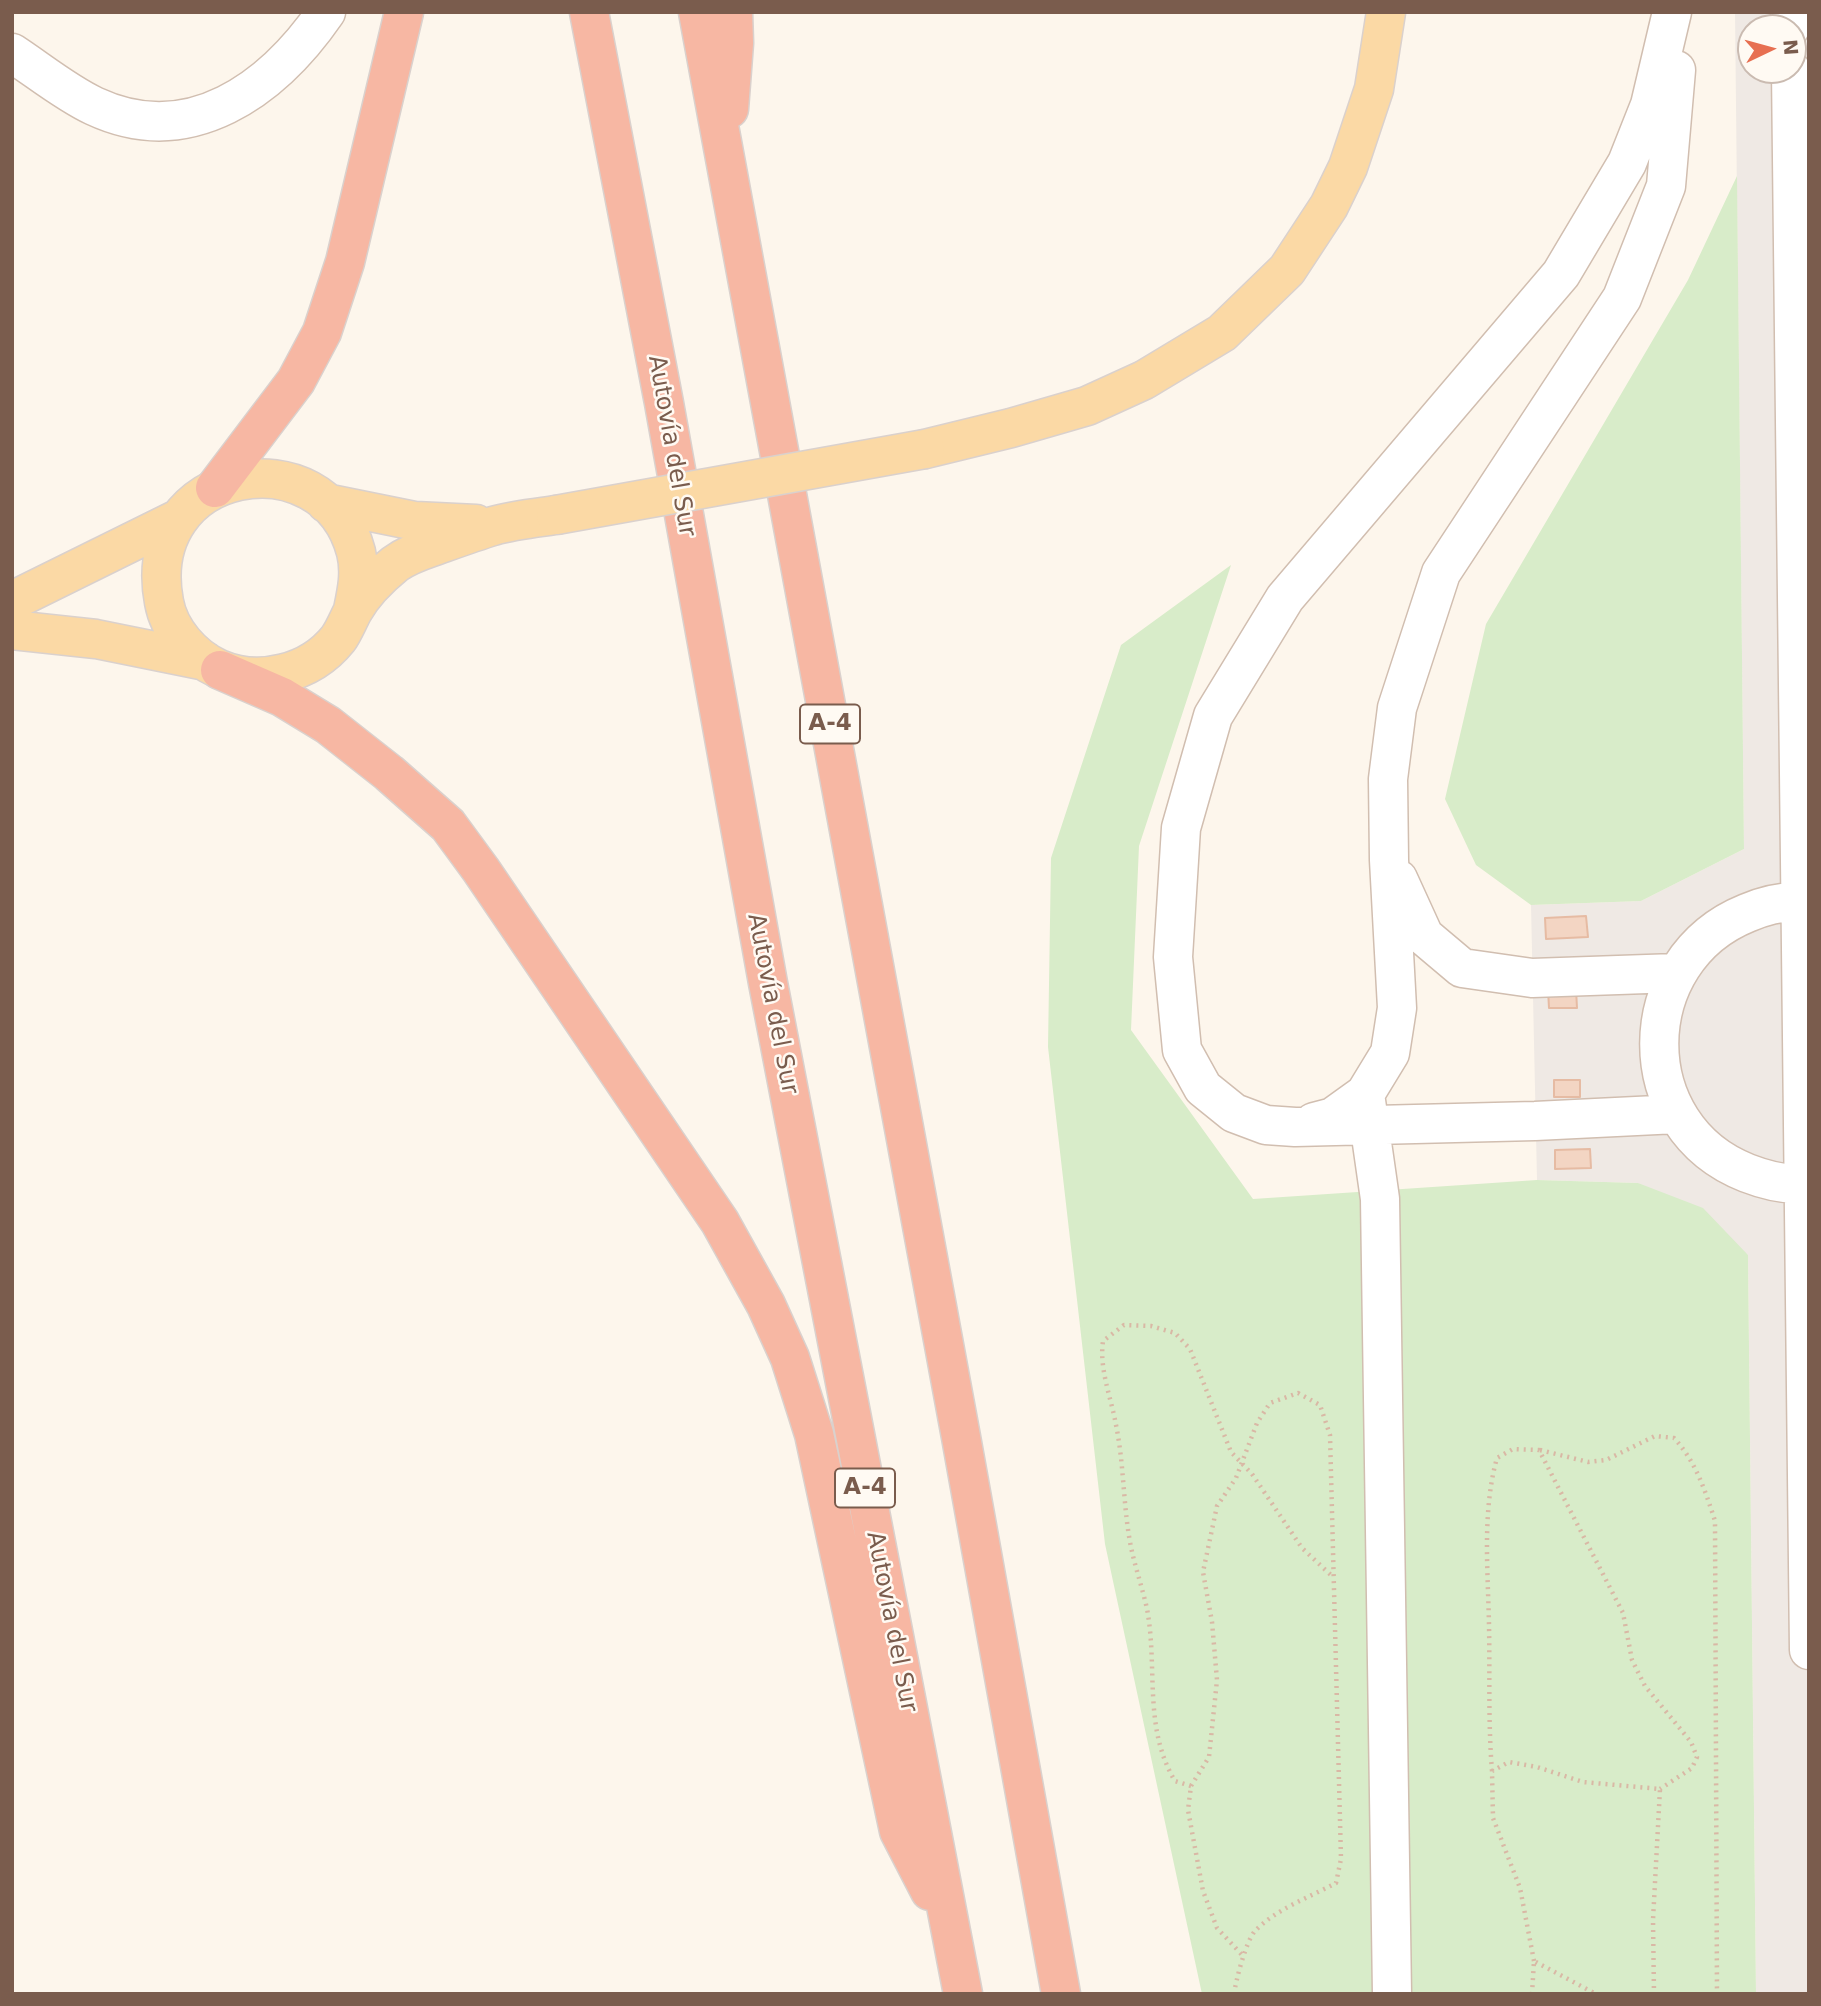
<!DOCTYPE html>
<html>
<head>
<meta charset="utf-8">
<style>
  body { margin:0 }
  #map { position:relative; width:1821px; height:2006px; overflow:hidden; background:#fdf6ec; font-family:"DejaVu Sans",sans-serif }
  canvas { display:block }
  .frame { position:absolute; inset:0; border:14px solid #7a5c4d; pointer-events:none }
  .north { position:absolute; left:1737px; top:14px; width:70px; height:70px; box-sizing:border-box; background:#fffaf3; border:2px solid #cabbb1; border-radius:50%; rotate:85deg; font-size:19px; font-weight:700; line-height:28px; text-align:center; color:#7a5c4d }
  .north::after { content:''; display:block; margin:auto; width:24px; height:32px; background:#e76f51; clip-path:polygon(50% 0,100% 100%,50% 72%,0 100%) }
</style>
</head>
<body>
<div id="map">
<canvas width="1821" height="2006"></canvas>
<div class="frame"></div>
<div class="north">N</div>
</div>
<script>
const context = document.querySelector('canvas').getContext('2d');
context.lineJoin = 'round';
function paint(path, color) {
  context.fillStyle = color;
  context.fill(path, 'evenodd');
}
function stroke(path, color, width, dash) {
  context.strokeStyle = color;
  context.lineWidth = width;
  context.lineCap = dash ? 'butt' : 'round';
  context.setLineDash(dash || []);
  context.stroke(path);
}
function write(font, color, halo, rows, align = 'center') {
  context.font = font + ' "DejaVu Sans",sans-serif';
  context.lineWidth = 5;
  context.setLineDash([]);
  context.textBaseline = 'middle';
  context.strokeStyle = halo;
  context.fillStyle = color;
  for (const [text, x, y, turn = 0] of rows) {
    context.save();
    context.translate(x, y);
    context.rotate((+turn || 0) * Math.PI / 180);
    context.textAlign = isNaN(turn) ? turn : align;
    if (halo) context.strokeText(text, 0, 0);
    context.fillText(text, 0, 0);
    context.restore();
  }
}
paint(new Path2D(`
  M1735 12H1809V1994H1756L1748 1255 1638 1183 1537 1180 1531 905 1641 901 1744 849ZM1751 28H1793V70H1751Z`), '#efe9e4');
paint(new Path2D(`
  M1737 176 1744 849 1641 901 1531 905 1476 865 1445 799 1486 624 1688 280Z
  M1231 565 1139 846 1131 1030 1253 1199 1537 1180 1638 1183 1703 1208 1748 1255 1756 1994H1202L1105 1544 1048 1047 1051 858 1121 645Z`), '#d8ecc9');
const building = new Path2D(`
  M1586 916 1588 937 1546 939 1545 918Z
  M1576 989 1577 1008H1549L1548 990Z
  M1554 1080H1580V1097H1554Z
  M1590 1149 1591 1168 1555 1169V1150Z`);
paint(building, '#f3d5c3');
stroke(building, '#e6bba3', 2);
const minor = new Path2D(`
  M1672 12 1650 105 1627 163 1561 274 1285 598 1213 716 1181 828 1173 957 1182 1050 1203 1088 1234 1113 1266 1125 1295 1127 1535 1121 1677 1114
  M1790 12V28
  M12 53C38 70 66 93 94 106 190 151 273 89 326 12
  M1791 70 1809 1650
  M1398 879 1424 936 1462 968 1532 978 1676 973
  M1809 903C1788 900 1766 905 1747 913 1631 960 1629 1127 1747 1173 1765 1180 1789 1186 1809 1183
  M1366 1101 1380 1199 1392 1994
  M1314 1122 1333 1117 1365 1094 1390 1053 1397 1008 1389 860 1388 779 1397 708 1441 573 1622 298 1666 186 1676 70`);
const major = new Path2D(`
  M925 449 1011 428 1087 406 1144 380 1222 333 1287 270 1329 206 1348 167 1374 89 1386 12
  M326 503 415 521 476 524
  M12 601 178 519
  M353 610C357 591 361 572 356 552 325 433 138 465 164 602 169 630 192 657 219 669 259 686 310 674 338 639 344 631 348 620 353 611 363 593 379 577 395 564 410 553 427 549 443 543 460 537 477 531 493 526 514 520 535 518 556 515
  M12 630 96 639 205 661`);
const highway = new Path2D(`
  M589 12 664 403 768 983 963 1994
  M698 12 961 1437 1061 1994
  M729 109 734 43 733 12
  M215 488 296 381 322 332 345 262 404 12
  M220 670 282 697 328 725 389 773 448 825 481 870 720 1222 766 1305 790 1358 814 1434 899 1831 930 1891`);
stroke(minor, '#d1beb0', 41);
stroke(major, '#dad1cd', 41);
stroke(highway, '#dad1cd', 41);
stroke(new Path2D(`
  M1540 1450 1588 1462 1606 1460 1655 1436 1674 1438C1696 1462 1705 1490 1715 1521L1717 1994
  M1492 1771C1488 1722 1490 1674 1489 1625 1488 1571 1482 1511 1497 1458L1513 1449 1539 1450 1623 1613 1632 1660 1645 1686 1691 1742 1697 1757 1692 1768 1660 1789
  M1191 1786 1175 1781C1143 1728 1158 1667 1147 1609 1142 1586 1134 1564 1130 1542 1123 1503 1124 1464 1116 1425 1111 1397 1099 1369 1103 1341L1124 1325 1151 1326 1175 1333 1190 1349 1231 1452 1252 1474 1302 1548 1333 1577
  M1534 1961 1520 1888 1493 1818 1492 1771 1509 1762 1537 1767 1583 1782 1660 1789 1653 1920 1654 1994
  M1234 1994C1236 1980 1246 1941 1255 1931 1276 1909 1310 1897 1336 1883L1341 1859 1330 1435 1320 1405 1298 1393 1270 1403 1257 1423 1236 1478 1217 1506 1203 1572 1212 1622 1217 1680 1209 1757 1191 1786 1188 1810 1203 1891 1217 1928 1244 1957
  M1532 1994 1534 1961 1596 1994`), '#d9b8a5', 4.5, [2, 5]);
stroke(minor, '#fff', 38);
stroke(major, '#fbd9a5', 38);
stroke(highway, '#f7b7a3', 38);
const majorBridge = new Path2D(`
  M556 515 925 449`);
stroke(majorBridge, '#dad1cd', 41, []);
stroke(majorBridge, '#fbd9a5', 38);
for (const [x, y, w] of [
  [830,724,60],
  [865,1488,60]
]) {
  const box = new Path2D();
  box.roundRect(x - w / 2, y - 19.5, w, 39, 5);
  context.fillStyle = '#fffaf3';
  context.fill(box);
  stroke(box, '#7a5c4d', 2);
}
write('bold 23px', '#7a5c4d', null, [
  ["A-4",830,724],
  ["A-4",865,1488]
]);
write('24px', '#7a5c4d', '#fffaf3', [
  ["Autovía del Sur",671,446,80],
  ["Autovía del Sur",772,1004,79],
  ["Autovía del Sur",891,1622,79]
]);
</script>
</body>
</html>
